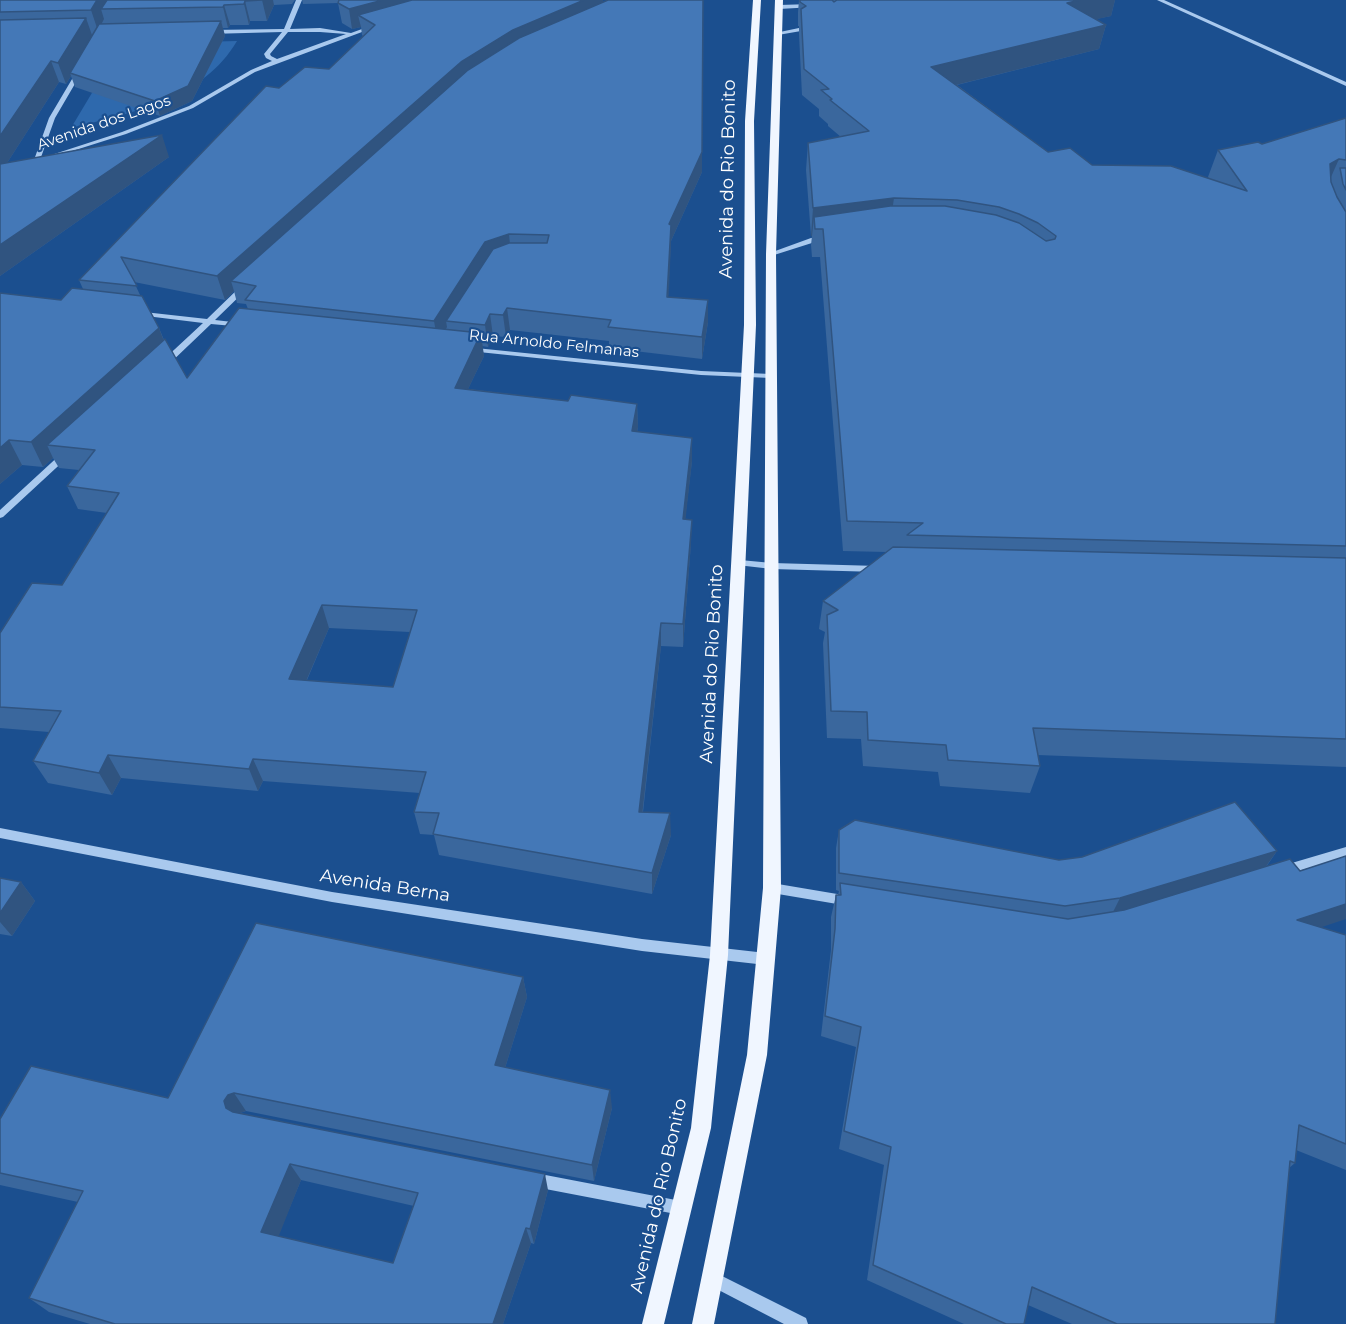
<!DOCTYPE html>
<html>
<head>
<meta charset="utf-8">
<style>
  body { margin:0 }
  canvas { display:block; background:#1b4f8f }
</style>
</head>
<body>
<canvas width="1346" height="1324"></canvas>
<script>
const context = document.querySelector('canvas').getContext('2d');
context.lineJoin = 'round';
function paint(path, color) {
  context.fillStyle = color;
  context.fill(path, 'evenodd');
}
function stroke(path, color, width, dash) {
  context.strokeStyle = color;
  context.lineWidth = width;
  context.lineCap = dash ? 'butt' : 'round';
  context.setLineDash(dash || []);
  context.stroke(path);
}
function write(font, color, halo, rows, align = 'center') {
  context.font = font + ' Montserrat,sans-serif';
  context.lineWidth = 4.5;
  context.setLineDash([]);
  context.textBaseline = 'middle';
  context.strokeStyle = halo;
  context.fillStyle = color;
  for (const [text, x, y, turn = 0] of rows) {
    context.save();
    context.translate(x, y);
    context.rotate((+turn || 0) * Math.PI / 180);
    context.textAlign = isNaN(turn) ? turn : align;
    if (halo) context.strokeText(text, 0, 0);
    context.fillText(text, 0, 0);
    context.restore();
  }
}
paint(new Path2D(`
  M237 41C203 99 132 113 71 128L120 46 127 44Z`), '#2e69ad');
paint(new Path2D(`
  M296 0H302L290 29 320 28 351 33 373 25 378 26 255 72 193 108 126 134 47 159 42 158 122 132 189 106 251 70 272 61 266 58 264 54 282 32 209 34 206 32 209 30 284 29ZM288 32H320L346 34 277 59 271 56 270 54Z
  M1157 0H1164L1346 82V86Z
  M812 4 814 7 779 9 776 7 779 5Z
  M799 28 802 30 801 31 778 35 775 33Z
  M78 69 83 70 55 118 40 160 35 161 34 160 49 118Z
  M825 237H828V241L815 242 771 256 767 254 811 238Z
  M243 284 250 286 215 320 241 323 245 325 244 327 211 324 167 366H161V362L203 323 138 315H135V311L207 319Z
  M466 347 701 371 771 374 775 376 771 378 701 375 469 351 465 349Z
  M66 451 70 454 69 456 3 517 0 518V510L63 452Z
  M740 560 772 563 878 566 883 569 878 572 772 569 737 565 735 563 737 561Z
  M0 828 332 892 642 939 766 953 771 955 772 959 771 963 766 965 642 951 332 902 0 838Z
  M1346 847V857L1285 875 1281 874 1279 870 1281 866 1285 865Z
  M772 883 849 896 853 897 855 901 853 905 849 906 772 893 768 892 766 888 768 884Z
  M535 1173 681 1201 686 1203 688 1208 686 1213 681 1215 535 1187 530 1185 528 1180 530 1175Z
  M714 1272 806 1318 808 1324H784L709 1285 706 1280 709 1275Z`), '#a9c9ee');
paint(new Path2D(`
  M753 0H761L754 121 756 325 728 955 711 1128 664 1324H642L691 1128 710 955 744 325 745 121Z
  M775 0H783L776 254 781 888 767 1055 714 1324H692L747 1055 763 888 766 254Z`), '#f0f6ff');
paint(new Path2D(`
  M0 0H295L292 4 274 5 267 21H250L249 25H230L228 28H223L225 36 192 101 160 116 75 87 71 76 66 84 59 82 7 163 169 157 0 276Z
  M302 0H603V2L702 172 671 241 668 297 708 322 702 359 609 348V341L510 330 506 337 493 336 488 347 482 346 484 356 468 389 568 401 637 404 638 427 637 432 692 461 685 519 691 543 683 647 661 646 643 812 671 835 652 894 439 855 434 835 420 834 414 812 420 793 263 781 258 791 121 778 112 795 48 783 33 761 49 732 0 728V633L62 585 107 513 78 509 67 486 79 470 59 468 53 458 43 467 22 465 0 484V293L61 300 83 289 79 280 279 88 329 69 363 36 362 35 361 27 352 29 342 23 338 3 303 4ZM134 282 225 300 234 291 237 303 246 304 248 309 187 378 164 340 159 328 140 295ZM329 628 410 632 393 687 307 680Z
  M799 0H1115L1111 16 1096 19 1106 25 1099 49 957 85 1048 152 1092 165 1209 179 1208 177 1218 150 1262 144 1346 118V767L1038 755 1040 766 1030 793 940 786 938 772 863 766 861 739 827 738 823 643 825 632 819 629 823 601 887 552 843 551 820 257H812L811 245 812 236H811L806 170 808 143 841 137 828 126V124L819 116V109L802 95 799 34V26H798V12Z
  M839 830 1059 860 1277 851 1266 867 1322 928 1346 935V1170L1296 1150 1295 1163 1289 1168 1275 1324H1072L1028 1305 1024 1324H964L867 1280 884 1165 839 1149 856 1047 821 1036 831 950V917L836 895H838L839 891 836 890V848Z
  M0 878 21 882 35 901 12 936 0 934Z
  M523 977 527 997 505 1068 612 1108 594 1181 246 1111 240 1113 548 1190 534 1244 531 1243 503 1324H90L49 1312 29 1298 78 1202 0 1185V1119L168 1098ZM301 1180 414 1206 393 1263 278 1236Z`), '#3a679d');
paint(new Path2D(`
  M97 0H116L101 9 104 19 98 31 91 10Z
  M262 0H273L274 5 267 21Z
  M383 0H459L358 15 361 27 352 29 349 9Z
  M584 0H603L604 12 231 281 234 291 225 300 217 276 461 62 513 30Z
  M1080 0H1115L1111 16 1061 27 1067 3Z
  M245 1 250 21 249 25 244 4Z
  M224 5 230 25 228 28 223 7Z
  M86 18 93 38 70 73 71 76 66 84 58 63Z
  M221 21 225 36 192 101 160 116 155 101Z
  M1106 25 1099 49 928 92 931 67Z
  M51 61 59 82 7 163 0 165V136Z
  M162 135 169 157 0 276V245Z
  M702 152V172L671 241 668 318 669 224Z
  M1339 159 1327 186 1330 164Z
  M894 198 890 226 823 229 814 217 812 236H811L813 208Z
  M509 234 511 255 446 321 447 327 438 343 434 321 485 242Z
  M708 300V322L702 359V337Z
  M507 308 510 330 506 337 503 315Z
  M490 314 493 336 488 347 485 325Z
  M159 328 168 352 47 445 53 458 43 467 31 442Z
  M481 333 484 356 458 410 455 388Z
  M637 404 638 427 633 454 632 431Z
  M692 438V461L683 542V519Z
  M9 440 22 465 0 484V448Z
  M692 520 691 543 683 647V624Z
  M322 605 329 628 297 702 289 679Z
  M661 623V646L640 834 639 812Z
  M108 755 121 778 112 795 99 773Z
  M253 759 263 781 258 791 249 769Z
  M670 813 671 835 652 894V873Z
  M1277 851 1264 869 1111 916 1120 898Z
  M21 882 35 901 12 936 0 922V913Z
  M1346 904V919L1280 941 1297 920Z
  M523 977 527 997 500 1084 495 1065Z
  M610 1090 612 1108 594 1181 592 1165Z
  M234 1093 246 1111 240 1113 237 1119 226 1108 224 1101 228 1095Z
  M290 1164 301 1180 274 1248 261 1232Z
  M545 1174 548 1190 534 1244 530 1229Z
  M526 1228 531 1243 503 1324H493Z`), '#305480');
const building = new Path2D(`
  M0 0H97L91 10 0 12Z
  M107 0H262L245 1 244 4 224 5 223 7 101 9Z
  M339 0H383L349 9 338 3Z
  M412 0H584L513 30 461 62 217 276 121 257 137 286 79 280 266 86 279 88 305 67 329 69 375 25 358 15Z
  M608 0H703L702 152 669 224 671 225 667 297 708 300 702 337 608 327 611 320 507 308 503 315 490 314 485 325 446 321 493 249 509 243H547L549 235 509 234 485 242 434 321 245 300 256 286 231 281 468 70 519 38Z
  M800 0H832L834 2 837 0H1080L1067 3 1106 25 931 67 1048 152 1070 148 1092 165 1171 166 1247 191 1218 150 1258 142 1262 144 1346 118V160L1339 159 1330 164 1331 182 1337 197 1346 212V546L907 535 923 523 847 521 823 229H815L814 217 890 206H945L996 215 1019 223 1046 241 1055 239 1056 236 1038 223 1019 214 999 207 957 200 894 198 813 208 808 143 869 131 830 100 832 99 821 90 829 89 804 69 801 9 806 6 800 2Z
  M86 18 58 63 51 61 0 136V20Z
  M221 21 188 86 155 101 70 73 99 24Z
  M162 135 0 245V164Z
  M1340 168H1346V190L1343 184Z
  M72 288 142 296 159 328 31 442 9 440 0 448V293L61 300Z
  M239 308 481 333 455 388 568 401 571 395 637 404 632 431 692 438 683 519 692 520 683 624 661 623 639 812 670 813 652 873 433 834 439 813 414 812 426 772 253 759 249 769 108 755 99 773 33 761 61 711 0 707V633L32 583 62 585 119 493 67 486 95 450 47 445 165 339 187 378ZM322 605 417 610 393 687 289 679Z
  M893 547 1346 558V739L1033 728 1040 766 948 760 946 745 868 740 867 712 831 711 827 615 838 610 823 601Z
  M1235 802 1277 851 1120 898 1065 906 839 873V830L855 820 1059 860 1082 857Z
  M1346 856V904L1297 920 1346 935V1144L1299 1125 1295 1163 1290 1161 1275 1324H1117L1032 1287 1024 1324H1006L873 1265 891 1147 844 1131 861 1027 825 1016 835 929 836 895H841L840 883 1068 919 1124 910 1290 859 1300 871Z
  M0 878 21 882 0 913Z
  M256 923 523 977 495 1065 610 1090 592 1165 234 1093 228 1095 224 1101 226 1108 233 1112 545 1174 530 1229 526 1228 493 1324H115L29 1298 83 1191 0 1173V1119L31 1066 168 1098ZM290 1164 418 1193 393 1263 261 1232Z`);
paint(building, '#4478b7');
stroke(building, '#305480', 1.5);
write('15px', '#fff', '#1b4f8f', [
  ["Avenida dos Lagos",104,123,-19],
  ["Rua Arnoldo Felmanas",554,344,6]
]);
write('18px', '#fff', '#1b4f8f', [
  ["Avenida do Rio Bonito",728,179,-89],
  ["Avenida do Rio Bonito",712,664,-87],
  ["Avenida Berna",385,886,9],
  ["Avenida do Rio Bonito",659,1196,-77]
]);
</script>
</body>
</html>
